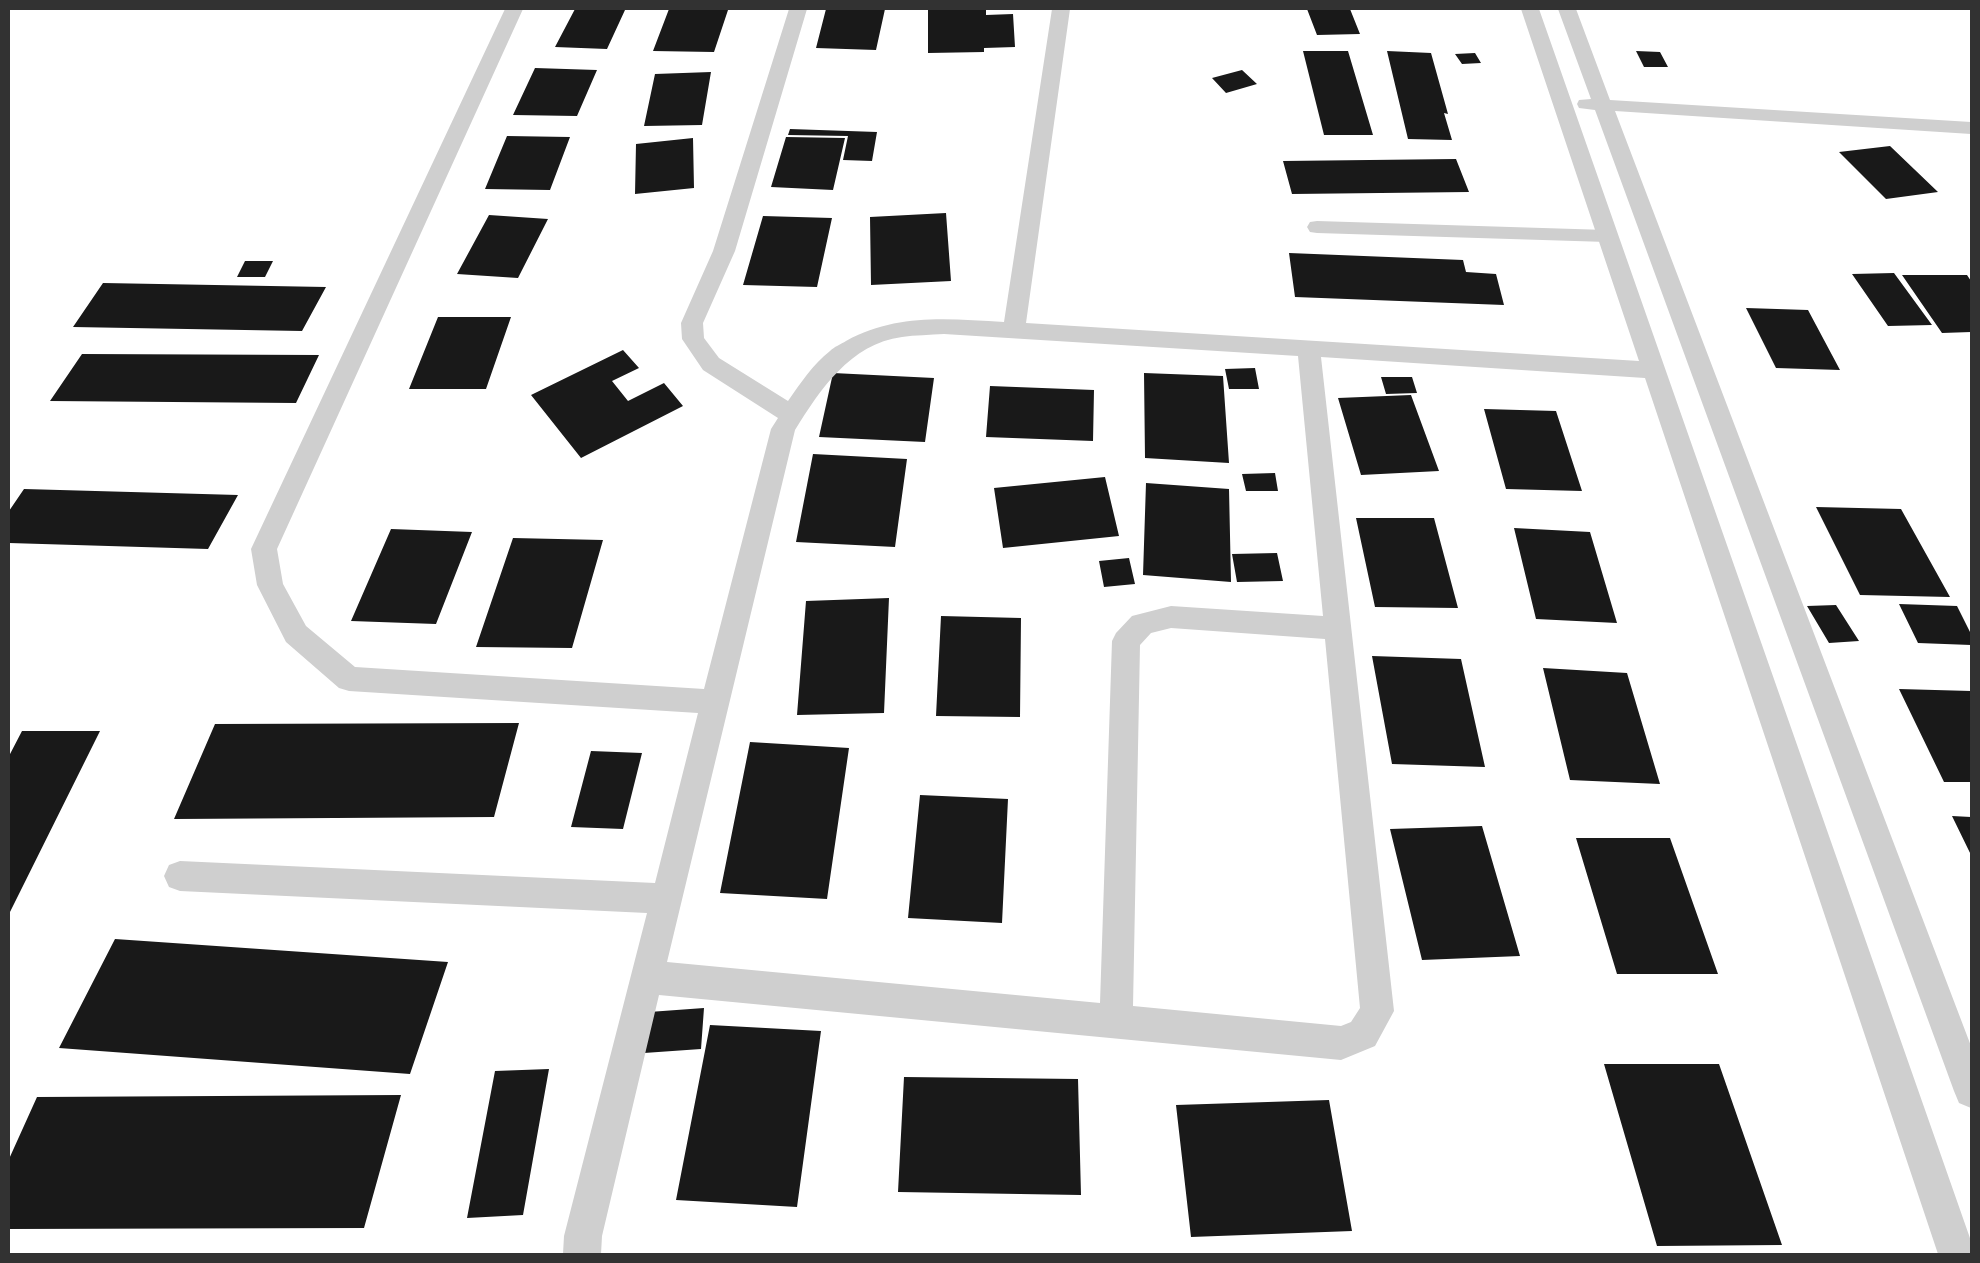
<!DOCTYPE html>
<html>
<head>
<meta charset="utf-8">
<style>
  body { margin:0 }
  #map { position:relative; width:1980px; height:1263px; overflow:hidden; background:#fff; font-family:Poppins,sans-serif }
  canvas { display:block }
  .frame { position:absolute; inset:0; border:10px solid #323232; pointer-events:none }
</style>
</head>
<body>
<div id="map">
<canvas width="1980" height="1263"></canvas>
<div class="frame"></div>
</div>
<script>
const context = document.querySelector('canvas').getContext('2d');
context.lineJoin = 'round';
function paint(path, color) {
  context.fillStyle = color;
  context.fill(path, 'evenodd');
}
paint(new Path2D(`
  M575 9 625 10 607 49 555 47Z
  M669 9 728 10 714 52 653 51Z
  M826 9H885L876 50 816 48Z
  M928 9H986V15L1013 14 1015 47 984 48V52L928 53Z
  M1307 9H1350L1360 34 1317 35Z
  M1303 51H1348L1373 135H1324Z
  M1387 51 1431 53 1448 114 1444 113 1452 140 1408 139Z
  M1636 51 1660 52 1668 67H1644Z
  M1475 53 1481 63 1462 64 1455 54Z
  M535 68 597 70 577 116 513 115Z
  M1242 70 1257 84 1226 93 1212 78Z
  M711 72 702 125 644 126 655 74Z
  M790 129 877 132 872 161 843 160 848 136 788 135Z
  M507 136 570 137 550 190 485 189Z
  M786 137 845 138 833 190 771 187Z
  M693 138 694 188 635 194 636 144Z
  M1890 146 1938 192 1886 199 1839 152Z
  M1456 159 1469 192 1292 194 1283 161Z
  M946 213 951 281 871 285 870 217Z
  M489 215 548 219 518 278 457 274Z
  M763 216 832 218 817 287 743 285Z
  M1289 253 1463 260 1466 272 1496 274 1504 305 1295 297Z
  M245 261H273L265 277H237Z
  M1894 273 1932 325 1888 326 1852 274Z
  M1902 275H1967L1971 281V332L1942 333Z
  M103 283 326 287 302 331 73 327Z
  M1746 308 1808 310 1840 370 1776 368Z
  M438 317H511L486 389H409Z
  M623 350 639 368 612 381 628 401 664 383 683 406 581 458 531 395Z
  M82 354 319 355 296 403 50 401Z
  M1255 368 1259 389H1229L1225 369Z
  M833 373 934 378 925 442 819 437Z
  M1144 373 1223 376 1229 463 1145 458Z
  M1381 377H1412L1417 393 1386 394Z
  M990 386 1094 390 1093 441 986 437Z
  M1411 395 1439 471 1361 475 1338 398Z
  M1484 409 1556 411 1582 491 1506 489Z
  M813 454 907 459 895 547 796 542Z
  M1275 473 1278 491H1246L1242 474Z
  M1105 477 1119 536 1003 548 994 488Z
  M1146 483 1229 489 1231 582 1143 575Z
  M24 489 238 495 208 549 9 543V511Z
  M1816 507 1901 509 1950 597 1860 595Z
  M1356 518H1434L1458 608 1375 607Z
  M1514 528 1590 532 1617 623 1536 619Z
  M391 529 472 532 436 624 351 621Z
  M513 538 603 540 572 648 476 647Z
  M1277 553 1283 581 1237 582 1232 554Z
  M1129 558 1135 584 1104 587 1099 561Z
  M889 598 884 713 797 715 806 601Z
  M1899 604 1957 606 1971 634V645L1918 643Z
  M1836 605 1859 641 1829 643 1807 606Z
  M941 616 1021 618 1020 717 936 716Z
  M1372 656 1461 659 1485 767 1392 764Z
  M1543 668 1627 673 1660 784 1570 780Z
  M1899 689 1971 691V782H1944Z
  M519 723 494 817 174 819 215 724Z
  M22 731H100L9 914V756Z
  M750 742 849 748 827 899 720 893Z
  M591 751 642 753 623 829 571 827Z
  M920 795 1008 799 1002 923 908 918Z
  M1952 816 1971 817V855Z
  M1482 826 1520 956 1422 960 1390 829Z
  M1576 838H1670L1718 974H1617Z
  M115 939 448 962 410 1074 59 1048Z
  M704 1008 701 1049 644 1053 649 1012Z
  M710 1025 821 1031 797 1207 676 1200Z
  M1604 1064H1719L1782 1245 1657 1246Z
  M549 1069 523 1215 467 1218 495 1071Z
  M904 1077 1078 1079 1081 1195 898 1192Z
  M401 1095 364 1228 9 1229V1159L37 1097Z
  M1329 1100 1352 1231 1191 1237 1176 1105Z`), '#191919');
paint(new Path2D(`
  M1317 221 1607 230 1614 231 1617 236 1614 241 1607 242 1317 233 1310 232 1307 227 1310 222Z`), '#cfcfcf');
paint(new Path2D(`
  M505 9H523L277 549 283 584 306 626 355 667 704 689 771 429 778 418 703 370 682 339 681 323 713 251 789 9H807L735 251 703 323 704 338 719 358 788 401C800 384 813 364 830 351 834 347 841 344 846 341 897 313 948 319 1004 322L1052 9H1070L1026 323 1639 361 1521 9H1539L1971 1241V1254H1938L1645 378 1321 357 1394 1011 1375 1046 1341 1060 659 995 602 1236 601 1254H563L564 1236 647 913 180 891 169 887 164 876 169 865 180 861 655 883 698 713 349 691 339 688 286 642 257 585 251 549ZM944 334 1298 356 1323 616 1171 606 1132 616 1116 633 1112 641 1100 1003 667 962 795 430C820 390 850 344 902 337 915 335 930 335 944 334ZM1171 628 1325 639 1360 1008 1351 1022 1341 1026 1133 1006 1140 645 1151 633Z
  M1558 9H1576L1610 100 1971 122V134L1615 111 1971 1046V1108L1959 1103 1954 1091 1595 110 1579 108 1577 104 1579 100 1591 99Z`), '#cfcfcf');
</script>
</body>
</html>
